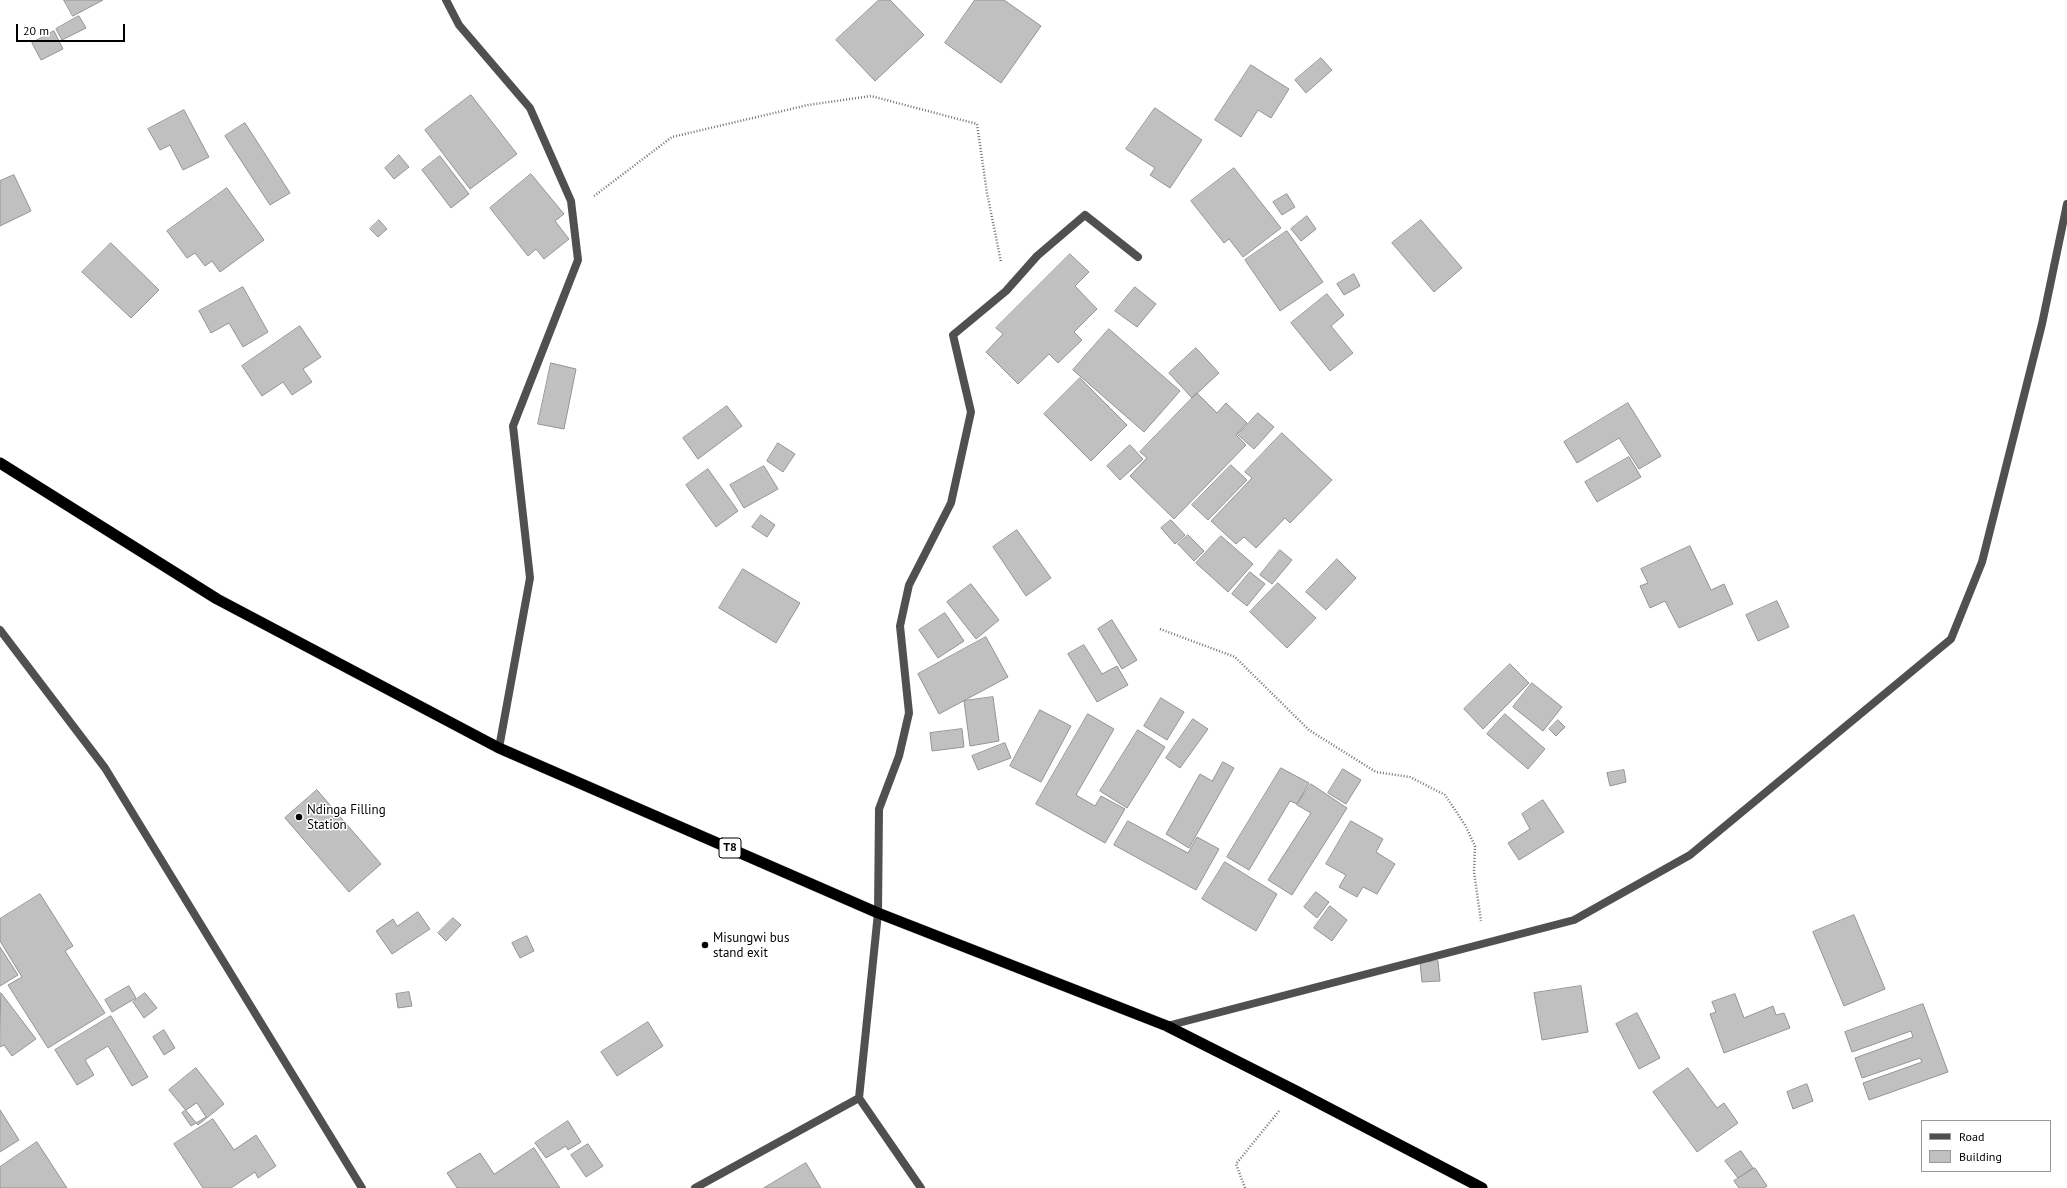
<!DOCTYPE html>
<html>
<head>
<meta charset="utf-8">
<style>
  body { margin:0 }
  #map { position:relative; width:2067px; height:1188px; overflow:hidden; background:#fff; font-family:"PT Sans",sans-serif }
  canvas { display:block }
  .legend { position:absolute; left:1921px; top:1120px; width:130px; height:52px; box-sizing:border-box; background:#fff; border:1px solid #999; margin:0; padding:5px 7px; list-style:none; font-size:12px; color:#000 }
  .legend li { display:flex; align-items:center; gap:8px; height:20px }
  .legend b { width:20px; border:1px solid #999 }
  .scale { position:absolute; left:16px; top:24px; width:109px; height:18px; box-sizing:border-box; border:2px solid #000; border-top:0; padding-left:5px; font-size:12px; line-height:14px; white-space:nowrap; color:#000; -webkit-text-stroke:3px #fff; paint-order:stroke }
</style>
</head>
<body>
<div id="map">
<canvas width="2067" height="1188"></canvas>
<ul class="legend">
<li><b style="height:5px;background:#505050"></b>Road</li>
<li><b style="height:11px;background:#c0c0c0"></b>Building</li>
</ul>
<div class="scale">20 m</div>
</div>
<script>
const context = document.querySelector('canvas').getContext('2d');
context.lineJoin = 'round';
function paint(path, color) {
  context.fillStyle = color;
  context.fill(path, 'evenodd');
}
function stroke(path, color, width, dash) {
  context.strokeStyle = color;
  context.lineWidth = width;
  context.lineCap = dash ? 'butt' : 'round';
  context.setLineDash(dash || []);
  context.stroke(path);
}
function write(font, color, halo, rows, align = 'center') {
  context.font = font + ' "PT Sans",sans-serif';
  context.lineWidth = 3;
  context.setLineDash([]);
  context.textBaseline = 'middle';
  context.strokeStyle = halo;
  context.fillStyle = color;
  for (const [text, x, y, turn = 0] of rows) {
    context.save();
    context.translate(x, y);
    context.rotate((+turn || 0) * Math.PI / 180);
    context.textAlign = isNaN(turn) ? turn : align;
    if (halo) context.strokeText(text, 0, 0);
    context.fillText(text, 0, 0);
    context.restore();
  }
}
const building = new Path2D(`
  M64 0H103L73 16Z
  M879 0H890L924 35 875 81 836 40Z
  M975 0H1004L1041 26 1001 83 945 43Z
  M79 16 86 28 62 40 56 29Z
  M54 31 63 49 41 60 32 43Z
  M1321 58 1332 70 1306 93 1295 80Z
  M1251 65 1289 89 1271 118 1258 110 1241 137 1215 120Z
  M471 95 517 154 470 189 425 130Z
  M1155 108 1202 140 1170 188 1150 175 1155 168 1126 149Z
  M184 110 209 157 183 170 170 145 160 150 148 129Z
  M245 123 290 193 270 205 225 136Z
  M399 155 409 167 394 179 385 168Z
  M440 156 469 194 451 208 422 170Z
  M1234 168 1281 228 1243 257 1229 239 1224 243 1191 201Z
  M531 174 564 214 555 221 569 239 544 259 536 249 528 256 490 208Z
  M14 175 31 211 0 226V181Z
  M227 188 264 240 220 272 212 261 205 266 195 253 187 258 167 231Z
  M1287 194 1295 207 1282 215 1273 202Z
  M1307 216 1316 229 1301 241 1291 229Z
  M379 220 387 229 378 237 370 229Z
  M1421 220 1462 268 1434 292 1392 243Z
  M1287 231 1323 282 1280 311 1245 260Z
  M111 243 159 290 131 318 82 272Z
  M1070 254 1089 272 1075 286 1097 309 1074 332 1082 340 1058 363 1049 354 1018 384 986 352 1003 334 996 328Z
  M1354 274 1360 286 1344 295 1337 284Z
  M243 287 268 332 243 347 229 323 211 333 199 311Z
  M1135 287 1156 304 1137 327 1115 311Z
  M1327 294 1344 315 1331 326 1353 353 1330 371 1291 323Z
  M300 326 321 357 303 369 312 382 292 395 283 382 262 396 242 366Z
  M1109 329 1180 391 1144 432 1073 370Z
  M1196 348 1219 373 1192 398 1169 373Z
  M551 363 576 369 564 429 538 424Z
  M1080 378 1127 425 1091 461 1044 414Z
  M1197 393 1217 413 1226 403 1247 423 1236 435 1246 445 1174 519 1130 476 1147 458 1140 452Z
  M1628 403 1661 456 1639 469 1619 438 1577 463 1564 442Z
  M727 406 742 426 698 459 683 438Z
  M1258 413 1274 427 1254 449 1238 435Z
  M1282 433 1332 480 1290 523 1285 518 1256 548 1244 537 1236 544 1211 521 1252 478 1245 472Z
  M778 443 795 454 783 472 767 461Z
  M1130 445 1143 459 1120 480 1107 466Z
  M1629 457 1641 477 1597 502 1585 482Z
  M1231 465 1247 480 1208 520 1192 505Z
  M764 466 778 489 744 508 730 485Z
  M708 469 738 511 716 527 686 485Z
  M761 515 775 525 767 537 752 527Z
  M1171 520 1185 535 1175 544 1161 528Z
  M1017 530 1051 578 1026 596 993 547Z
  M1188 535 1204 551 1194 561 1178 544Z
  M1221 536 1253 564 1228 592 1196 563Z
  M1690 546 1711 590 1724 584 1733 604 1679 628 1665 601 1650 608 1640 586 1648 583 1641 569Z
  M1280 550 1292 560 1272 584 1260 575Z
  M1337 559 1356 578 1326 610 1306 592Z
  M743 569 800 603 776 643 719 608Z
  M1250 572 1265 584 1247 606 1232 594Z
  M1278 583 1316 618 1287 648 1250 612Z
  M971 584 999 620 976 639 947 602Z
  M1777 601 1789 627 1758 641 1746 615Z
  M945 613 964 641 938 658 919 630Z
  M1112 620 1137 660 1122 669 1098 629Z
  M986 637 1008 677 939 714 918 674Z
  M1084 645 1102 674 1117 666 1128 685 1097 702 1068 654Z
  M1510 664 1529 683 1483 729 1464 709Z
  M1532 683 1562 707 1543 731 1513 707Z
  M993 697 999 741 970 746 964 701Z
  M1161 698 1184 712 1167 740 1144 726Z
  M1040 710 1071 726 1041 782 1010 766Z
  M1088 714 1114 729 1076 795 1095 806 1101 796 1125 809 1105 843 1036 804Z
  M1505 714 1545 749 1528 769 1487 734Z
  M1193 719 1208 729 1180 768 1166 758Z
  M1558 720 1565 727 1556 736 1549 729Z
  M962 729 964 747 932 751 930 733Z
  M1138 730 1165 747 1127 808 1100 791Z
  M1005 743 1011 758 978 770 972 756Z
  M1223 762 1234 768 1189 848 1166 834 1200 774 1212 781Z
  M1281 768 1309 783 1297 804 1290 801 1249 870 1227 857Z
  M1343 769 1361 780 1346 804 1328 793Z
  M1624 770 1626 782 1610 786 1607 773Z
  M1311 784 1347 808 1292 895 1268 880 1311 813 1297 805Z
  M317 790 381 864 349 892 285 818Z
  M1543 800 1564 832 1519 860 1508 843 1530 829 1522 814Z
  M1128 821 1188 853 1197 837 1219 849 1196 890 1114 845Z
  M1351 821 1383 839 1376 852 1395 864 1377 894 1363 887 1357 897 1339 887 1346 875 1326 864Z
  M1225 862 1277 894 1256 931 1202 899Z
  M1316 892 1329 902 1317 918 1304 907Z
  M40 894 73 946 65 951 105 1013 48 1048 8 985 22 977 0 941V919Z
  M1330 906 1347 920 1332 941 1314 928Z
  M418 912 430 929 392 954 376 931 393 919 397 926Z
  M1854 915 1885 989 1844 1006 1813 932Z
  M453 918 461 925 446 941 438 933Z
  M527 936 534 951 520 958 512 943Z
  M0 947 18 975 0 986Z
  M1438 961 1440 981 1422 982 1420 963Z
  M129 986 136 998 112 1012 105 1000Z
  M1581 986 1588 1032 1542 1040 1534 993Z
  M409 992 412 1006 398 1008 396 994Z
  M1 993 36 1039 12 1056 4 1045 0 1047Z
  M145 993 157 1008 144 1018 133 1002Z
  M1735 994 1744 1018 1773 1006 1776 1015 1784 1013 1790 1028 1724 1053 1710 1014 1716 1012 1712 1002Z
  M1923 1004 1948 1072 1869 1100 1863 1083 1922 1062 1920 1058 1862 1078 1855 1058 1913 1037 1911 1031 1852 1052 1845 1032Z
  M1637 1013 1660 1058 1639 1069 1616 1024Z
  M111 1016 148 1077 132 1086 108 1046 85 1060 94 1075 77 1085 55 1050Z
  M648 1022 663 1046 617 1076 601 1052Z
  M164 1030 175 1048 164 1055 153 1037Z
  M196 1068 224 1104 198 1125 169 1090Z
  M1688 1068 1717 1108 1724 1103 1738 1123 1697 1152 1653 1092Z
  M1807 1084 1813 1101 1793 1109 1787 1092Z
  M197 1103 206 1117 191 1126 182 1113Z
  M0 1110 19 1140 0 1152Z
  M213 1119 234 1150 256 1135 276 1166 258 1178 255 1172 231 1188H203L174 1144Z
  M568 1121 581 1142 568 1150 566 1146 546 1158 535 1143Z
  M37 1142 67 1188H0V1167Z
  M588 1144 603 1166 586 1177 571 1155Z
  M534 1148 560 1188H457L447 1173 480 1153 494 1174Z
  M1741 1151 1753 1168 1738 1178 1725 1161Z
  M806 1163 821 1188H764Z
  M1755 1168 1767 1186 1764 1188H1739L1734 1181Z`);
paint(building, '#c0c0c0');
stroke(building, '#949494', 1);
const trunk = new Path2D(`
  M0 463 217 599 499 748 878 913 1167 1026 1296 1091 1482 1188`);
stroke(trunk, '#dbdbdb', 12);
stroke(new Path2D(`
  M594 196 672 137 808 105 871 96 977 124 987 193 1001 262
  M1160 629 1235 657 1309 730 1376 772 1410 777 1445 795 1465 825 1475 846 1474 872 1481 921
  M1245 1188 1236 1164 1279 1111`), '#727272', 2.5, [1, 2]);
stroke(new Path2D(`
  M446 0 459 25 530 108 571 201 578 260 513 426 530 578 499 748
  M1167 1026 1574 920 1690 855 1951 639 1982 562 2042 324 2067 204
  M859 1098 921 1188
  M695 1188 859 1098 878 913 879 809 899 756 909 713 900 626 909 585 951 503 971 412 953 335 1006 291 1037 256 1085 215 1138 257`), '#505050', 8);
stroke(new Path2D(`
  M0 630 105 768 362 1188`), '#505050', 8);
stroke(trunk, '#000', 11);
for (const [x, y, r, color] of [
  [299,817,4,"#000"],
  [705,945,4,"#000"]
]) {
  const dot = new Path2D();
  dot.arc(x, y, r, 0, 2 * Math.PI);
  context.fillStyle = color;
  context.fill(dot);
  stroke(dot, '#fff', 1.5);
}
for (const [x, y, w] of [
  [730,848,22]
]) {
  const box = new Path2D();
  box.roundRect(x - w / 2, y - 10, w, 20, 3);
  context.fillStyle = '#fff';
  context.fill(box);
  stroke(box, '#000', 1);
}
write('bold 12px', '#000', null, [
  ["T8",730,848]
]);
write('13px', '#000', '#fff', [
  ["Ndinga Filling",307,810],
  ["Station",307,825],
  ["Misungwi bus",713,938],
  ["stand exit",713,953]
], 'left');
</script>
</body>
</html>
